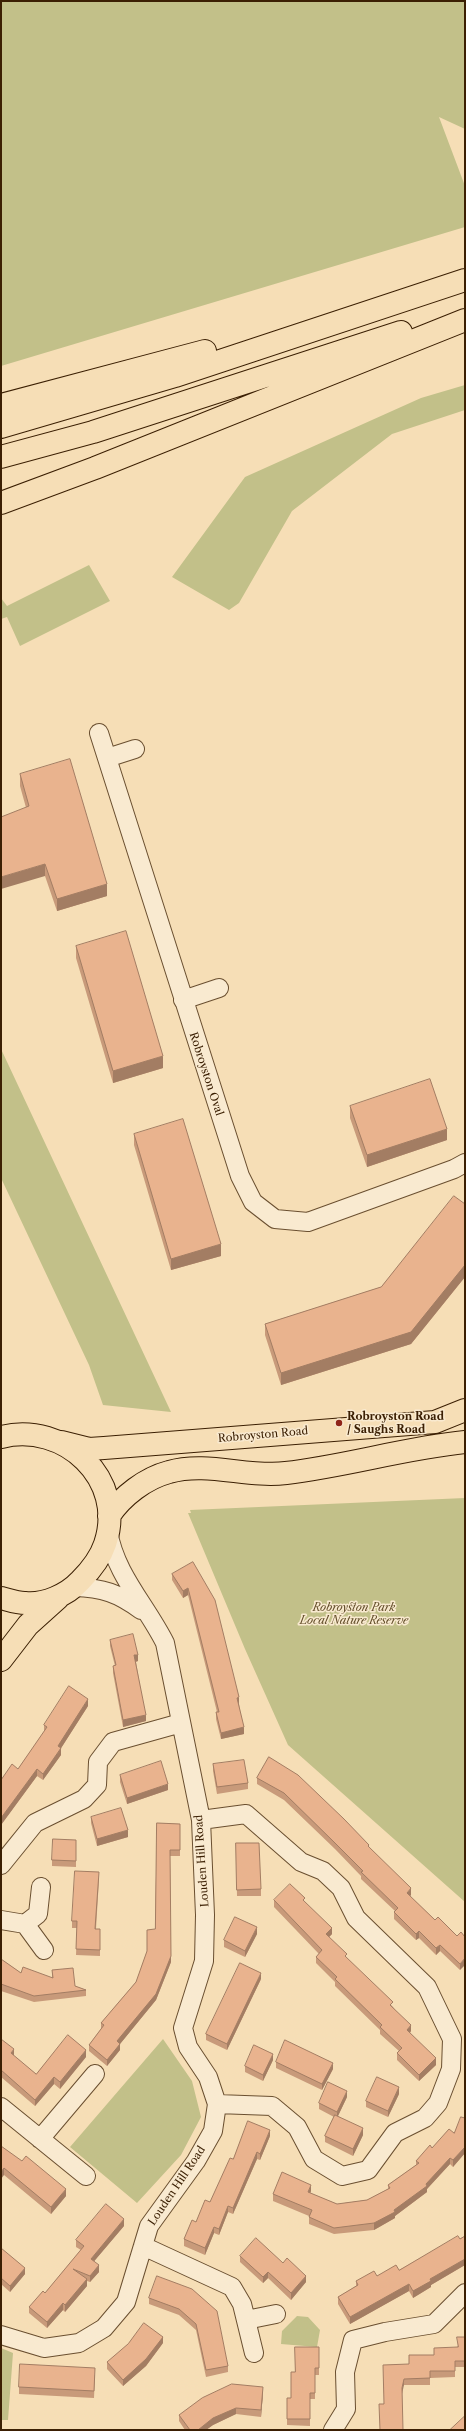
<!DOCTYPE html>
<html>
<head>
<meta charset="utf-8">
<style>
  body { margin:0 }
  #map { position:relative; width:466px; height:2431px; overflow:hidden; background:#f6deb6; font-family:"Libre Caslon Text",serif }
  canvas { display:block }
  .frame { position:absolute; inset:0; border:2px solid #3b1f03; pointer-events:none }
</style>
</head>
<body>
<div id="map">
<canvas width="466" height="2431"></canvas>
<div class="frame"></div>
</div>
<script>
const context = document.querySelector('canvas').getContext('2d');
context.lineJoin = 'round';
function paint(path, color) {
  context.fillStyle = color;
  context.fill(path, 'evenodd');
}
function stroke(path, color, width, dash) {
  context.strokeStyle = color;
  context.lineWidth = width;
  context.lineCap = dash ? 'butt' : 'round';
  context.setLineDash(dash || []);
  context.stroke(path);
}
function write(font, color, halo, rows, align = 'center') {
  context.font = font + ' "Libre Caslon Text",serif';
  context.lineWidth = 3;
  context.setLineDash([]);
  context.textBaseline = 'middle';
  context.strokeStyle = halo;
  context.fillStyle = color;
  for (const [text, x, y, turn = 0] of rows) {
    context.save();
    context.translate(x, y);
    context.rotate((+turn || 0) * Math.PI / 180);
    context.textAlign = isNaN(turn) ? turn : align;
    if (halo) context.strokeText(text, 0, 0);
    context.fillText(text, 0, 0);
    context.restore();
  }
}
paint(new Path2D(`
  M1 1H465V129L439 117 465 186V227L1 366Z
  M465 385V410L392 434 292 511 239 603 229 610 172 577 245 477 421 398Z
  M89 565 110 601 20 646 7 617 1 619V598L7 606Z
  M1 1049 171 1412 103 1405 89 1365 1 1178Z
  M465 1498V1902L288 1745 245 1649 188 1513H191L190 1510Z
  M163 2039 192 2081 201 2117 181 2155 137 2203 70 2147Z
  M297 2316 308 2317 320 2330 317 2347 281 2344 282 2331Z
  M1 2348 13 2353 8 2420H1Z`), '#c2c089');
const minor = new Path2D(`
  M99 733 240 1176 253 1202 275 1219 308 1222 454 1169 465 1163
  M107 758 135 749
  M183 1000 219 988
  M74 1587C103 1588 118 1593 141 1610
  M201 1820 246 1814 301 1862 323 1871 341 1888 356 1918 427 1987 452 2039 451 2069 438 2103 425 2118 395 2133 368 2170 342 2176 314 2159 297 2127 272 2106 217 2104
  M1 1865 35 1823 84 1799 97 1785 98 1762 113 1742 181 1723
  M1 1920 25 1924 38 1914 41 1887
  M25 1924 44 1950
  M1 2107 86 2176
  M40 2139 95 2074
  M143 2246 232 2287 242 2304 254 2353
  M246 2320 276 2314
  M1 2335 44 2348 79 2343 104 2328 126 2302 149 2226 196 2161 213 2131 217 2104 208 2077 188 2047 183 2028 204 1961 205 1915 201 1820 165 1643C146 1605 115 1574 108 1531
  M333 2430 346 2409 345 2372 353 2340 385 2332 434 2324 465 2293`);
const major = new Path2D(`
  M1 1437C64 1421 127 1479 105 1544 100 1559 91 1570 80 1581 67 1595 44 1605 25 1603 17 1603 9 1600 1 1598
  M61 1442 89 1449 104 1448 435 1422 465 1410
  M109 1516C122 1496 146 1478 169 1472 207 1461 248 1478 286 1473 346 1466 405 1448 465 1442
  M1 1660 28 1625 58 1598`);
const highway = new Path2D(`
  M1 405 205 351
  M1 427 175 376 465 280
  M1 457 93 432 401 332
  M1 503 95 468 465 320`);
stroke(minor, '#6a4f30', 20);
stroke(major, '#3b1f03', 24);
stroke(highway, '#3b1f03', 24);
stroke(minor, '#f9ead0', 18);
stroke(major, '#f6deb6', 22);
stroke(highway, '#f6deb6', 22);
paint(new Path2D(`
  M20 774 107 896 57 911 45 876 20 786Z
  M76 946 163 1068 113 1083 76 958Z
  M350 1106 447 1140 367 1167 350 1118Z
  M134 1134 221 1256 171 1270 134 1145Z
  M465 1204V1277L411 1344 281 1385 265 1335V1324L381 1287Z
  M193 1562 239 1704 244 1734 221 1739 216 1719V1712H217L188 1595 183 1598 172 1580V1574Z
  M110 1640 138 1661 136 1662 146 1721 123 1727 113 1673V1666H115L110 1646Z
  M88 1706 61 1748V1755L43 1780 37 1776 1 1825V1780L18 1769 44 1732V1725Z
  M269 1757 369 1847 411 1895 410 1896 435 1920 457 1936 461 1932 460 1970 440 1951 436 1955 419 1938 416 1940 394 1919V1912L395 1911 361 1879V1876L335 1849 284 1800 257 1784V1778Z
  M213 1764 248 1783V1789L217 1794 213 1771Z
  M120 1775 168 1790 127 1804 120 1782Z
  M91 1817 128 1837 97 1846 91 1823Z
  M157 1823 180 1824V1856H170L171 1962 156 2000 120 2044V2050L107 2066 89 2051V2045L101 2029V2023L136 1982 155 1929Z
  M76 1840V1867L52 1866V1860Z
  M236 1843 261 1889V1896H237Z
  M99 1879 96 1929 100 1936V1956L76 1955 77 1928H72V1921Z
  M274 1900 305 1902 332 1934 329 1937 347 1958 393 2007 411 2031 410 2033 436 2065 419 2081 397 2060V2053L399 2051 380 2034V2030L335 1986V1982L316 1963V1957L319 1954 274 1907Z
  M257 1934 245 1957 224 1947V1940Z
  M1 1959 21 1973 52 1978V1970L75 1986 86 1990V1996L34 2002 1 1991Z
  M261 1979 227 2050 206 2040V2034Z
  M1 2039 14 2056 36 2074 86 2057 60 2089 54 2084 35 2106 1 2077Z
  M273 2060 263 2081 245 2072V2066Z
  M276 2062 333 2069 322 2090 276 2068Z
  M399 2094 388 2117 366 2107V2101Z
  M347 2097 338 2116 363 2135 353 2156 325 2142V2136L334 2117 319 2109V2103Z
  M465 2118V2153L453 2167 450 2164 427 2189V2192L395 2216V2218L374 2230 334 2234 309 2224V2216L273 2201V2194L311 2191 310 2193 337 2204 367 2200 388 2189V2185L416 2165V2161L432 2148 454 2133Z
  M270 2136 260 2160 257 2159 233 2214 228 2212 219 2235 214 2233 205 2255 184 2246V2239L210 2202 233 2159Z
  M1 2146 66 2196 51 2214 4 2175Z
  M124 2226 94 2261 99 2272 90 2282 87 2281V2286L65 2312 63 2310 47 2328 29 2313V2307L45 2293 81 2250 76 2247V2240Z
  M465 2236V2265L431 2285V2287L413 2298 409 2291 350 2324 338 2304V2297L356 2286V2281L399 2270Z
  M1 2248 25 2274 10 2292 1 2284Z
  M240 2256 283 2263 306 2282 291 2300 268 2278 263 2283 240 2262Z
  M192 2289 228 2366V2372L206 2377 196 2330 179 2315 149 2304V2298Z
  M465 2337V2367H455V2377L430 2378V2385H404L383 2404 409 2364 434 2355 457 2347Z
  M163 2343 146 2366 123 2386 107 2369V2362Z
  M319 2347V2375H315V2399H310V2426L287 2425V2398H291L295 2372Z
  M95 2375 94 2398 19 2394V2387Z
  M263 2393 261 2417 236 2414 213 2425 206 2430H185L179 2421V2415Z`), '#c89a7a');
paint(new Path2D(`
  M45 864V876L1 889V877Z
  M107 884V896L57 911V899Z
  M163 1056V1068L113 1083V1071Z
  M447 1129V1140L367 1167V1155Z
  M221 1244V1256L171 1270V1259Z
  M465 1265V1277L411 1344 281 1385V1373Z
  M188 1588V1595L183 1598V1591Z
  M134 1655H138V1661L134 1662Z
  M239 1697V1704H237V1698Z
  M88 1699V1706L58 1753V1746Z
  M146 1715V1721L123 1727V1720Z
  M244 1727V1734L221 1739V1733Z
  M61 1748V1755L43 1780V1774Z
  M37 1769V1776L1 1825V1818Z
  M168 1784V1790L127 1804V1798Z
  M128 1830V1837L97 1846V1839Z
  M411 1888V1895L407 1899V1893Z
  M257 1927V1934L245 1957V1951Z
  M332 1928V1934L326 1940V1934Z
  M419 1931V1938L416 1940V1934Z
  M440 1945V1951L436 1955V1948Z
  M171 1956V1962L156 2000 120 2044V2050L107 2066V2060L117 2041Z
  M465 1958V1965L460 1970V1964Z
  M261 1973V1979L227 2050V2044Z
  M411 2025V2031L407 2036V2030Z
  M14 2049V2056L11 2053Z
  M86 2050V2057L60 2089V2082Z
  M273 2054V2060L263 2081V2075Z
  M436 2058V2065L419 2081V2075Z
  M333 2063V2069L322 2090V2084Z
  M54 2077V2084L35 2106V2100Z
  M399 2087V2094L388 2117V2111Z
  M347 2091V2097L337 2118V2112Z
  M363 2128V2135L353 2156V2149Z
  M270 2130V2136L260 2160V2154Z
  M465 2147V2153L453 2167V2160Z
  M257 2152V2159L233 2214V2208Z
  M450 2158V2164L427 2189V2192L395 2216V2218L374 2230V2223L394 2210 426 2184Z
  M4 2168V2175L1 2179V2172Z
  M311 2185V2191L308 2199V2192Z
  M66 2189V2196L51 2214V2207Z
  M228 2206V2212L219 2235V2229Z
  M124 2219V2226L91 2265V2259Z
  M214 2227V2233L205 2255V2248Z
  M465 2259V2265L431 2285V2287L413 2298V2291L430 2279Z
  M99 2265V2272L90 2282V2276Z
  M25 2268V2274L10 2292V2286Z
  M268 2272V2278L263 2283V2277Z
  M306 2276V2282L291 2300V2293Z
  M87 2279V2286L65 2312V2305Z
  M409 2284V2291L350 2324V2317Z
  M63 2303V2310L47 2328V2322Z
  M163 2337V2343L146 2366 123 2386V2380Z
  M404 2379V2385L402 2394V2388Z
  M263 2387V2393L261 2417V2410Z
  M236 2408V2414L213 2425 206 2430H198L213 2418Z`), '#a37d63');
const building = new Path2D(`
  M70 759 107 884 57 899 45 864 1 877V817L29 806 20 774Z
  M126 931 163 1056 113 1071 76 946Z
  M430 1079 447 1129 367 1155 350 1106Z
  M183 1119 221 1244 171 1259 134 1134Z
  M454 1196 465 1204V1265L411 1332 281 1373 265 1324 381 1287Z
  M193 1562 215 1600 239 1697 237 1698 244 1727 221 1733 216 1712H219L188 1588 183 1591 172 1574Z
  M133 1634 138 1655H134L146 1715 123 1720 113 1666 116 1665 110 1640Z
  M69 1686 88 1699 58 1746 61 1748 43 1774 37 1769 1 1818V1780L12 1764 18 1769 47 1727 44 1725Z
  M269 1757 298 1775 344 1819 369 1845 368 1846 411 1888 407 1893 435 1920 438 1917 457 1936 461 1932 465 1937V1958L460 1964 440 1945 436 1948 419 1931 416 1934 394 1912 398 1908 361 1872 363 1871 335 1843 284 1793 257 1778Z
  M244 1760 248 1783 217 1787 213 1764Z
  M161 1761 168 1784 127 1798 120 1775Z
  M121 1808 128 1830 97 1839 91 1817Z
  M157 1823 180 1824V1850H170L171 1956 156 1994 117 2041 120 2044 107 2060 89 2045 104 2025 101 2023 136 1982 147 1951V1930L155 1929Z
  M53 1839 76 1840V1861L52 1860Z
  M236 1843H259L261 1889 237 1890Z
  M75 1871 99 1872 95 1929H100V1950L76 1949 77 1921H72Z
  M290 1884 305 1898 303 1900 332 1928 326 1934 347 1954 345 1956 393 2002 390 2005 411 2025 407 2030 436 2058 419 2075 397 2053 402 2048 380 2027 382 2025 335 1979 337 1977 316 1957 322 1950 274 1900Z
  M235 1917 257 1927 245 1951 224 1940Z
  M1 1959 21 1973 23 1967 53 1978 52 1970 73 1968 75 1986 86 1990 34 1996 1 1984Z
  M240 1963 261 1973 227 2044 206 2034Z
  M68 2035 86 2050 60 2082 54 2077 35 2100 1 2070V2039L14 2049 11 2053 36 2074Z
  M285 2040 333 2063 322 2084 276 2062Z
  M254 2045 273 2054 263 2075 245 2066Z
  M377 2077 399 2087 388 2111 366 2101Z
  M328 2082 347 2091 337 2112 319 2103Z
  M335 2115 363 2128 353 2149 325 2136Z
  M461 2117 465 2118V2147L453 2160 450 2158 426 2184 427 2186 394 2210 395 2212 374 2223 334 2228 309 2217 312 2210 273 2194 282 2172 311 2185 308 2192 337 2204 367 2200 390 2188 388 2185 419 2163 416 2161 430 2145 432 2148 449 2129 454 2133Z
  M248 2121 270 2130 260 2154 257 2152 233 2208 228 2206 219 2229 214 2227 205 2248 184 2239 192 2220 196 2222 205 2200 210 2202 230 2158 233 2159Z
  M1 2146 22 2161 26 2156 66 2189 51 2207 4 2168 1 2172Z
  M106 2204 124 2219 91 2259 99 2265 90 2276 73 2269 87 2279 65 2305 63 2303 47 2322 29 2307 43 2291 45 2293 84 2246 76 2240Z
  M458 2236 460 2239 465 2236V2259L430 2279 431 2281 413 2291 409 2284 350 2317 338 2297 358 2285 356 2281 374 2271 377 2276 396 2265 399 2270Z
  M256 2238 283 2263 287 2258 306 2276 291 2293 268 2272 263 2277 240 2256Z
  M1 2248 25 2268 10 2286 1 2278Z
  M157 2276 192 2289 217 2311 228 2366 206 2370 196 2324 179 2309 149 2298Z
  M144 2323 163 2337 146 2359 123 2380 107 2362 128 2344Z
  M457 2337H465V2361H455V2371H430V2378L404 2379 402 2388 403 2430H380L379 2404H384L383 2365 409 2364V2355H434V2348L458 2347Z
  M295 2347H319V2368H315V2393H310V2419H287V2398H291V2372H295Z
  M20 2364 95 2368 94 2391 19 2387Z
  M232 2384 263 2387 261 2410 236 2408 213 2418 198 2430H190L179 2415 202 2398Z
  M465 2416V2430H450Z`);
paint(building, '#e9b38e');
stroke(building, '#a37d63', 1);
for (const [x, y, r, color] of [
  [339,1423,4,"#8f2418"]
]) {
  const dot = new Path2D();
  dot.arc(x, y, r, 0, 2 * Math.PI);
  context.fillStyle = color;
  context.fill(dot);
  stroke(dot, '#f9ead0', 1.5);
}
write('11px', '#3b1f03', '#f9ead0', [
  ["Robroyston Oval",206,1074,72],
  ["Robroyston Road",263,1435,-5],
  ["Louden Hill Road",202,1861,-94],
  ["Louden Hill Road",177,2186,-56]
]);
write('bold 11px', '#3b1f03', '#f9ead0', [
  ["Robroyston Road",347,1417],
  ["/ Saughs Road",347,1430]
], 'left');
write('italic 11px', '#644f2b', '#f9ead0', [
  ["Robroyston Park",354,1608],
  ["Local Nature Reserve",354,1621]
]);
</script>
</body>
</html>
